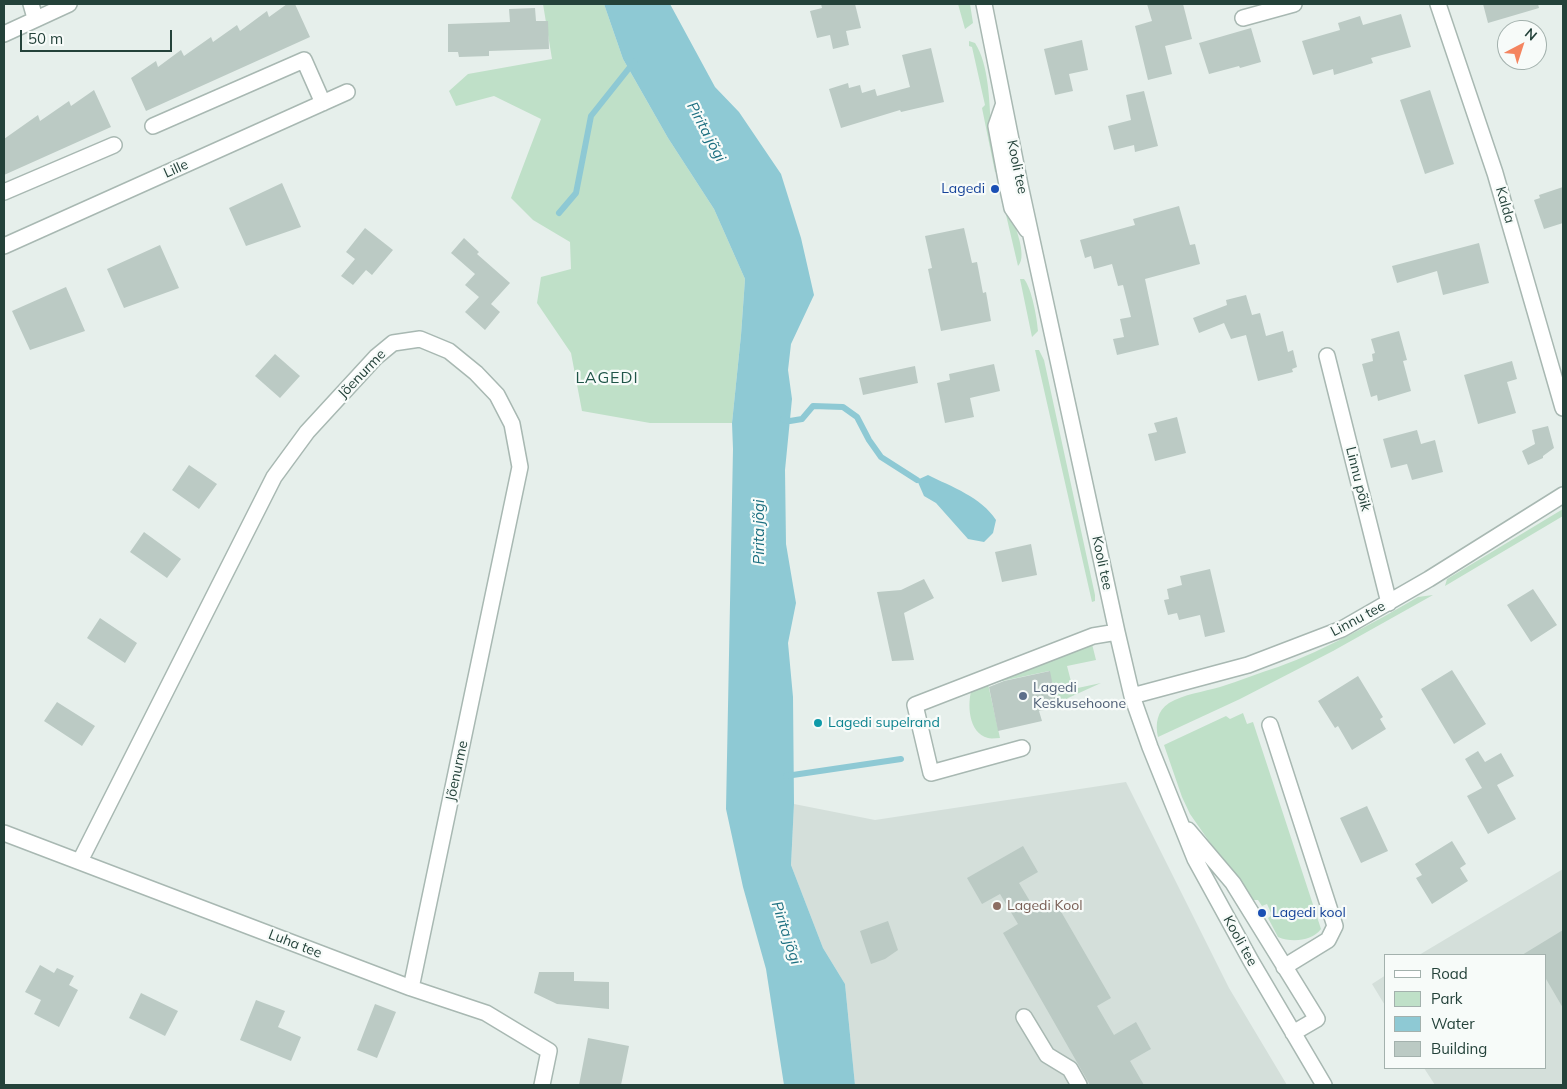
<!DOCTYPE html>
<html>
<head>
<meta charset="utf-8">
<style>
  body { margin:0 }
  #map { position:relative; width:1567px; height:1089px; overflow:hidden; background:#e6efeb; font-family:Mulish,sans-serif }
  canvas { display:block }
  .frame { position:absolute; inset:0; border:5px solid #24423a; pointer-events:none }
  .legend { position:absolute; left:1384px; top:954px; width:162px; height:115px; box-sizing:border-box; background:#f7fbf9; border:1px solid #a3b1ad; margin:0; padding:6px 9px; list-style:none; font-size:15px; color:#24423a }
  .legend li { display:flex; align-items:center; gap:10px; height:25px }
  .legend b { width:25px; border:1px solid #a3b1ad }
  .north { position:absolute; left:1497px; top:20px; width:50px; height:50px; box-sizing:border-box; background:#f7fbf9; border:1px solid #a3b1ad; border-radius:50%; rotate:40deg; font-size:14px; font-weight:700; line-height:20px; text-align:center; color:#24423a }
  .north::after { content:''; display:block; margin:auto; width:18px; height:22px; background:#f4845f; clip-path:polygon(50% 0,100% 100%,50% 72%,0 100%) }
  .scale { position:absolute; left:20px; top:30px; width:152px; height:22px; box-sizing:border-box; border:2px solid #24423a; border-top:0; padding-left:6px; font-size:15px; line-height:18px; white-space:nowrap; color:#24423a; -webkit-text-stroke:4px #f7fbf9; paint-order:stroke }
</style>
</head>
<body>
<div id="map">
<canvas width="1567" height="1089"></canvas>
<div class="frame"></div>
<ul class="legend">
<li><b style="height:6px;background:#fff"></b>Road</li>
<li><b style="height:14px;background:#bfe0c8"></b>Park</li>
<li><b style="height:14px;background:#8ec9d4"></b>Water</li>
<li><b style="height:14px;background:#bbcac4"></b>Building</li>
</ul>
<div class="north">N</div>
<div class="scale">50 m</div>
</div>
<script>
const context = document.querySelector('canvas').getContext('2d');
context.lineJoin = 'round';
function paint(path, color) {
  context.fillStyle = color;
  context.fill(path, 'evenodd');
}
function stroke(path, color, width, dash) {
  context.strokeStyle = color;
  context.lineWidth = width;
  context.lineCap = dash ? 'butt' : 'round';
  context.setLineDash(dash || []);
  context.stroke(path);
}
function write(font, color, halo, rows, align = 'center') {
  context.font = font + ' Mulish,sans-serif';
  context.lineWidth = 4.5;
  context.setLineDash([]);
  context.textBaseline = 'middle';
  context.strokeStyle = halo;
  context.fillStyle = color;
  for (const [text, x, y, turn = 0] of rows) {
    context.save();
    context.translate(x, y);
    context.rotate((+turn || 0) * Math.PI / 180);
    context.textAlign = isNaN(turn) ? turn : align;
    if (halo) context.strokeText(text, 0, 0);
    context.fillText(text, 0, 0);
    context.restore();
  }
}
paint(new Path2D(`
  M1126 782 1229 988 1287 1085H855L845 984 823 948 791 865 794 804 875 820Z
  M1563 869V1085H1435L1424 1068H1546V955H1419Z
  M1386 975V1007L1372 984Z`), '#d4dfda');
paint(new Path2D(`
  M543 4H604L623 59 668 138 714 209 745 279 741 335 732 423H650L582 411 571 353 537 303 541 277 571 269 570 242 533 220 511 198 541 119 494 96 456 106 449 91 468 74 552 59Z
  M958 4H970L973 23 965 29Z
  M969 41 975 43C989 65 989 100 991 125 992 141 996 156 999 171L995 172 982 108 985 105 972 47 969 46Z
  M1003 202H1006L1008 205C1012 219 1029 256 1018 266Z
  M1020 279H1024C1032 289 1037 318 1038 331L1032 337Z
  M1035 350H1039L1044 360 1095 595V601L1092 602Z
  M1563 509V516L1445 586 1447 579Z
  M1433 595 1333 651 1240 699 1158 737C1155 724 1157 711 1169 703 1184 694 1203 692 1220 687 1239 681 1259 673 1278 667 1327 649 1373 623 1418 597Z
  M1092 644 1096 660 1067 666 1073 689 1101 683 1068 698 1057 707 1049 671 988 684 1000 738C996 738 991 739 988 738 968 733 967 703 972 688Z
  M1243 713 1247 724 1253 722 1321 929C1312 941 1292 943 1278 937L1268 918 1272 915 1267 904 1262 906 1258 900H1250L1190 814 1182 797 1164 745 1226 716 1230 719Z`), '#bfe0c8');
paint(new Path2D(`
  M604 4H670L715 87 739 112 781 174 801 238 814 295 791 344 788 370 792 399 785 470 786 544 796 603 788 643 793 697 794 804 791 865 823 948 845 984 855 1085H784L766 969 743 887 726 809 733 449 732 423 741 335 745 279 714 209 668 138 623 59Z
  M928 475C952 487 981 497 996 520L993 533 984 542 968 539 936 503 924 496 917 480Z`), '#8ec9d4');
stroke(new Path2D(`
  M559 213 576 193 591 116 634 62
  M783 419 790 421 802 419 813 406 843 407 857 417 869 440 881 457 917 480
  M786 776 901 759`), '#8ec9d4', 6);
paint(new Path2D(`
  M287 4H295L310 37 146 111 131 78 156 61 158 67 181 50 184 56 211 37 213 42 237 25 240 31 267 11 269 17Z
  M821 4H855L861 28 846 31 849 45 833 49 830 35 817 38 810 11 822 8Z
  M1147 4H1183L1192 39 1165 46 1172 74 1148 80 1135 26 1152 21Z
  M1483 4H1538L1539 8 1488 23Z
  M535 8 536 21H548L549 49 489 51V56L459 57 458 52H448V24L510 22 509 9Z
  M1401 14 1411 47 1371 58 1373 63 1334 75 1333 69 1313 75 1302 41 1340 30 1338 23 1360 16 1363 25Z
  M1251 28 1261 62 1240 68 1239 66 1209 74 1199 43Z
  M1082 40 1088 70 1069 74 1073 91 1055 95 1044 49Z
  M931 48 944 102 901 112 900 110 841 128 829 89 848 83 849 88 860 85 862 93 875 89 877 96 910 87 902 55Z
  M94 90 111 127 4 175V139L38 115 40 121 69 101 71 106Z
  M1430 90 1454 164 1425 174 1400 100Z
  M1144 91 1158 146 1135 152 1134 145 1114 150 1108 126 1131 120 1126 95Z
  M282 183 301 227 246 246 229 208Z
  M1563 187V223L1544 229 1534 200 1540 198 1539 195Z
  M1179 206 1190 245 1195 244 1200 264 1145 279 1159 345 1117 355 1113 339 1124 337 1120 319 1131 317 1123 285 1118 286 1112 264 1094 269 1091 256 1085 258 1080 240 1135 225 1133 219Z
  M365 228 393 250 372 275 366 270 353 285 341 276 355 259 346 252Z
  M964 228 972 263 977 262 983 293 986 292 991 321 941 331 928 269 932 268 925 236Z
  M464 238 479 252 477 254 510 283 491 304 500 312 485 330 465 312 479 297 465 285 475 274 451 253Z
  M1479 243 1489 283 1443 295 1437 271 1397 283 1392 266Z
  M160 245 179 288 124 308 107 269Z
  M66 287 85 331 30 350 12 311Z
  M1246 295 1252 315 1260 313 1266 336 1283 331 1288 352 1293 350 1297 367 1292 369 1293 372 1258 381 1246 335 1231 339 1224 323 1199 333 1193 318 1227 305 1226 300Z
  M1399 331 1407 360 1403 361 1411 391 1378 401 1377 395 1371 397 1362 364 1373 361 1372 354 1375 353 1371 339Z
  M275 354 300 376 280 398 255 376Z
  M1512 361 1517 379 1507 382 1516 413 1478 424 1464 375Z
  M994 364 1000 391 970 398 974 417 945 423 937 383 950 380 949 374Z
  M915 366 918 383 863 395 859 378Z
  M1177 417 1186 453 1155 461 1148 434 1157 432 1154 423Z
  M1548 426 1554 448 1543 456V458L1528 465 1522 451 1535 444 1532 430Z
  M1417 430 1421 444 1435 440 1443 472 1412 480 1407 464 1391 468 1383 439Z
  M189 465 217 484 199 509 172 490Z
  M144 532 181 559 167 578 130 552Z
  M1031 544 1037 575 1002 582 995 552Z
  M1210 569 1225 632 1205 637 1200 615 1179 620 1177 613 1168 615 1164 600 1169 599 1167 589 1182 585 1180 576Z
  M924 579 934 598 904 613 914 660 892 661 877 592 901 590Z
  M1533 589 1557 625 1531 642 1507 605Z
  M100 618 137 643 125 663 87 638Z
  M1452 670 1486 724 1454 744 1421 689Z
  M1050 671 1057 707 1039 711 1042 721 998 731 989 687 1004 681Z
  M1358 676 1383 717 1380 719 1386 729 1352 750 1338 726 1335 728 1318 701Z
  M57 702 95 726 82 746 44 721Z
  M1478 751 1485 762 1501 753 1514 776 1497 785 1516 819 1488 834 1467 796 1482 788 1465 759Z
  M1367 806 1388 851 1361 863 1340 818Z
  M1452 841 1466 864 1460 868 1468 881 1432 904 1416 878 1422 875 1415 864Z
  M1023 846 1038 872 1019 883 1037 913 1056 903 1111 998 1097 1006 1114 1035 1136 1022 1151 1049 1130 1061 1144 1085H1090L1003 933 1018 924 1000 894 982 904 967 878Z
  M888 921 898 950 885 959 871 964 860 931Z
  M1563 930V1008L1546 979V955H1522Z
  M40 965 54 973 57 968 74 976 69 985 78 990 59 1027 34 1014 41 1000 25 992Z
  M539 972H574V981L609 982V1009L557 1004 534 993Z
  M141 993 178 1011 165 1036 129 1018Z
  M256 1000 285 1011 278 1027 301 1037 291 1061 240 1040Z
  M375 1004 396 1012 377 1058 357 1050Z
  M588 1038 629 1046 621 1085H579Z`), '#bbcac4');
const minor = new Path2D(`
  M31 4 35 18
  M984 4 1020 185 1117 632 1132 696 1150 747 1195 859 1251 961 1324 1085
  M1438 4 1495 173 1563 408
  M1243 18 1294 4
  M4 34 69 4
  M1003 106 996 126 1007 185 1012 208 1027 230
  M153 126 304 60 323 103
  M4 192 114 145
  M4 246 347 92
  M1327 356 1389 603
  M1132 696 1248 665 1342 629 1429 579 1563 495
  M1270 725 1335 926 1328 940 1284 967
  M1022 748 931 773 915 705 1093 636 1117 632
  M1188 830 1233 883 1317 1019 1293 1033
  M4 833 411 988 486 1013 549 1051 542 1085
  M80 861 274 477 307 432 376 357 393 343 420 339 449 351 476 373 497 395 512 424 520 467 411 988
  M1024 1017 1047 1055 1070 1069 1079 1085`);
stroke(minor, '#a8b8b2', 18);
stroke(minor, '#fff', 15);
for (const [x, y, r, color] of [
  [995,189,5,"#1a4fb4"],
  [1023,696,5,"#5c6f8a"],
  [818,723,5,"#0f9aa8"],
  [997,906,5,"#8d6e63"],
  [1262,913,5,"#1a4fb4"]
]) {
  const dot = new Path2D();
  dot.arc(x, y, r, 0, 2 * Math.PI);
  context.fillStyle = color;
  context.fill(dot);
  stroke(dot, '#f7fbf9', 2);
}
write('14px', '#24423a', '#f7fbf9', [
  ["Kooli tee",1017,167,78],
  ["Lille",176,169,-24],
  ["Kalda",1505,205,74],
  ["Jõenurme",362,374,-46],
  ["Linnu põik",1358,479,76],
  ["Kooli tee",1102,563,78],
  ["Linnu tee",1358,619,-28],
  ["Jõenurme",457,771,-78],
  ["Kooli tee",1240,941,61],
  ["Luha tee",295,944,21]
]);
write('14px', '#164399', '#f7fbf9', [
  ["Lagedi",985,189],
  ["Lagedi kool",1272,913,"left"]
], 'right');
write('14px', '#4e5e75', '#f7fbf9', [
  ["Lagedi",1033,688],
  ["Keskusehoone",1033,704]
], 'left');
write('14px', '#0d838f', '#f7fbf9', [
  ["Lagedi supelrand",828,723]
], 'left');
write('14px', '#785e54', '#f7fbf9', [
  ["Lagedi Kool",1007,906]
], 'left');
write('italic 15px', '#1c6f80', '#f7fbf9', [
  ["Pirita jõgi",706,132,62],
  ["Pirita jõgi",759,532,-90],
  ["Pirita jõgi",786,933,72]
]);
context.letterSpacing = '1px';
write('16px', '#1f5548', '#f7fbf9', [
  ["LAGEDI",607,378]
]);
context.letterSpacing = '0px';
</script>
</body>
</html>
